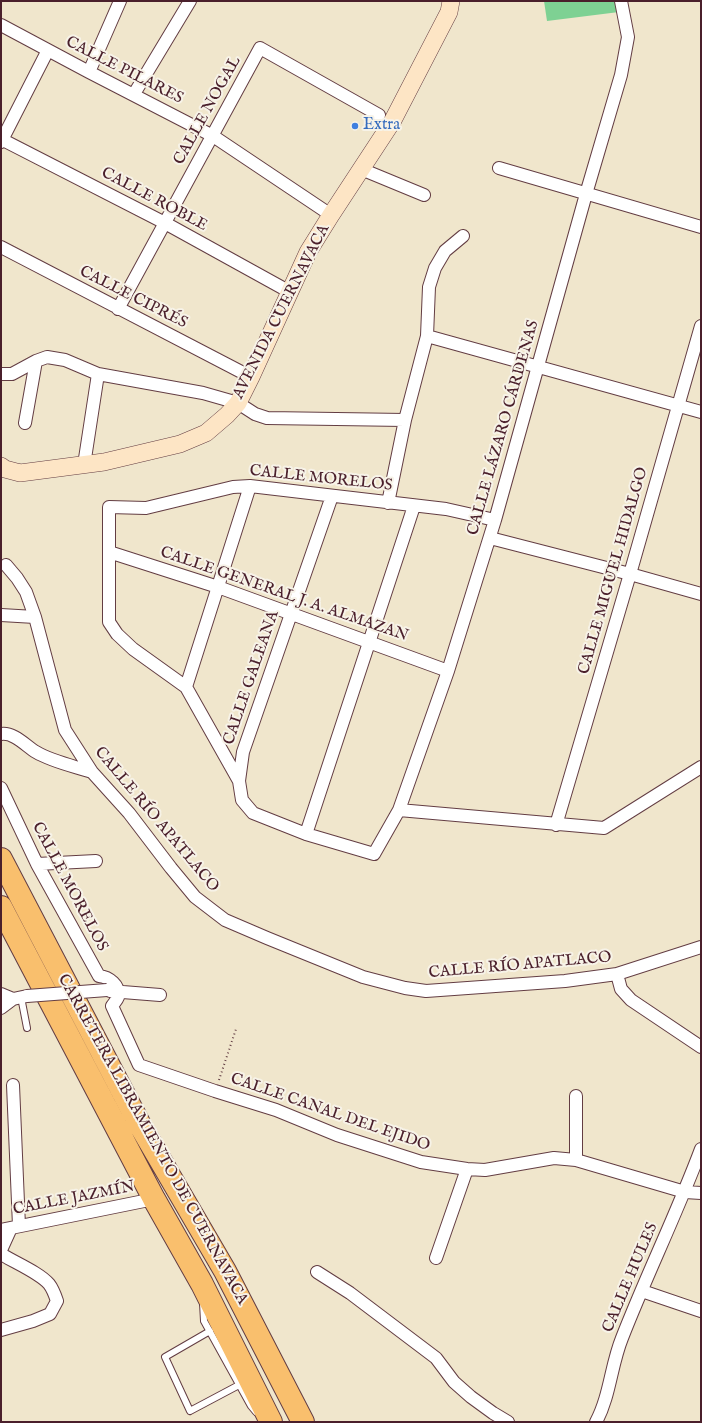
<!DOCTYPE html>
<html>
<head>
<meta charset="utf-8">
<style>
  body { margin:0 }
  #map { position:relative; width:702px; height:1423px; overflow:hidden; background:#f0e6cc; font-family:"IM FELL English",serif }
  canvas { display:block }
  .frame { position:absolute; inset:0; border:2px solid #4a1f2b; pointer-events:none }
</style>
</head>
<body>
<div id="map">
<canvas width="702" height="1423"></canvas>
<div class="frame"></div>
</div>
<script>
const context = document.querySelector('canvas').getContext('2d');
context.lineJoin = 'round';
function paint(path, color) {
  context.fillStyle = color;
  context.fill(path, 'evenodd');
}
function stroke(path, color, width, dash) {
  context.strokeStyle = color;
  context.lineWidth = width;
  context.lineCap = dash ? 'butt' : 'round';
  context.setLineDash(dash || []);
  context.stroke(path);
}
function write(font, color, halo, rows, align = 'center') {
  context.font = font + ' "IM FELL English",serif';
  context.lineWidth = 4;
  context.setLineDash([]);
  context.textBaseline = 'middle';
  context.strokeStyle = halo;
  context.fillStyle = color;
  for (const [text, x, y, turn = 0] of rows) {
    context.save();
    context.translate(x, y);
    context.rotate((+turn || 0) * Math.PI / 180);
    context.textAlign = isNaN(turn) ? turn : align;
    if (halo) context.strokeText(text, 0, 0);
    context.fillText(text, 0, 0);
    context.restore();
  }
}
paint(new Path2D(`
  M544 1H617L619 12 547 21Z`), '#7ed193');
const lane = new Path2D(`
  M21 997 27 1028
  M203 1303 204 1321 251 1406 256 1412
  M210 1331 165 1357 190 1411 239 1385`);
const street = new Path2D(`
  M1 25 89 72 213 136 331 215
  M89 72 120 1
  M134 94 190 1
  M1 139 165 223 290 292
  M1 142 48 50
  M499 168 701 227
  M361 169 424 195
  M1 247 251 377
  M118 309 260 48 379 115
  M427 336 701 412
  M1 374H12L36 361 47 357 65 360 98 374 203 393 238 403 255 414 267 418 405 420
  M25 423 36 361
  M84 465 98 374
  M332 496 243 752 239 781 242 800 253 813 306 834 374 854 399 810 448 671 495 520 586 194 621 75 628 37 621 1
  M388 503 405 420 427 336 429 287 435 268 445 251 463 236
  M490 538 630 574 701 594
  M109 552 218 587 448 671
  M6 565 17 578 26 592 35 617 65 730 92 772 129 813 171 868 195 897 225 920 267 938 363 977 405 988 426 991 565 981 617 974 701 947
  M1 615 35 617
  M186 687 250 486
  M1 734C14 732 26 746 36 752 53 762 74 766 92 772
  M239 781 186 687 133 649 117 634 109 622V507L146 508 233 487 250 486 446 509 495 520
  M1 788 37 864 99 976C109 977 120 985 118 997 117 1000 114 1003 112 1006L139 1065 215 1091 276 1110 337 1135 421 1162 467 1169 485 1170 554 1158 576 1160 685 1192 701 1193
  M399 810 604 828 701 767
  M556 825 630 574 701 326
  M306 834 414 506
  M37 864 96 861
  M617 974 621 989 631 1000 701 1047
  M110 991 160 995
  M1 994 13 999
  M1 1008 13 999 27 996
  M13 1085 19 1226
  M576 1160V1096
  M1 1230 154 1199
  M1 1250 11 1228
  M1 1254C14 1262 40 1273 49 1284 53 1289 55 1295 57 1301L50 1314 33 1321 1 1330
  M436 1258 467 1169
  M317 1272 350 1293 436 1358 454 1382 471 1397 493 1413 508 1422
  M642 1291 701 1311
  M596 1422C610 1396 611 1365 622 1338 647 1274 677 1213 701 1149`);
const secondary = new Path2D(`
  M1 466 5 469 20 473 104 462 180 444 206 433 227 415 238 403 251 377 308 252 331 215 392 122 449 12 451 1`);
const highway = new Path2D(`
  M1 859 141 1127 225 1271 303 1422
  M1 907 154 1199 202 1284 271 1422`);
stroke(lane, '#633d43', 8);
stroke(street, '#633d43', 14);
stroke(secondary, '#633d43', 18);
stroke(highway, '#633d43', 24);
stroke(new Path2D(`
  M219 1080 236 1029`), '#633d43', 2, [1, 3]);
stroke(lane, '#fff', 6);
stroke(street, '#fff', 12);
stroke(secondary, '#fde5c5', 17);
stroke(highway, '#f9bf6d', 22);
const streetBridge = new Path2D(`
  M27 996 107 990`);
stroke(streetBridge, '#633d43', 14, []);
stroke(streetBridge, '#fff', 12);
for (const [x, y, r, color] of [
  [355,126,4,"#3f7fe0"]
]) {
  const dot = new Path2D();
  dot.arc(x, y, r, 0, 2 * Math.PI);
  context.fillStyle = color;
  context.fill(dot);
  stroke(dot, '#f7f3e8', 1.5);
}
write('16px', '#4a1f2b', '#f7f3e8', [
  ["CALLE PILARES",124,71,27],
  ["CALLE NOGAL",208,111,-61],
  ["CALLE ROBLE",154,200,28],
  ["CALLE CIPRÉS",133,298,27],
  ["AVENIDA CUERNAVACA",282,312,-63],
  ["CALLE LÁZARO CÁRDENAS",504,428,-74],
  ["CALLE MORELOS",321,479,6],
  ["CALLE MIGUEL HIDALGO",614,571,-74],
  ["CALLE GENERAL J. A. ALMAZAN",284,595,19],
  ["CALLE GALEANA",252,678,-71],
  ["CALLE RÍO APATLACO",156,820,50],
  ["CALLE MORELOS",69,887,62],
  ["CALLE RÍO APATLACO",520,966,-5],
  ["CALLE CANAL DEL EJIDO",330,1113,19],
  ["CARRETERA LIBRAMIENTO DE CUERNAVACA",152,1140,61],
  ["CALLE JAZMÍN",74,1199,-11],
  ["CALLE HULES",631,1278,-67]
]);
write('16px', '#366cbe', '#f7f3e8', [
  ["Extra",363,126]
], 'left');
</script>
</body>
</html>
